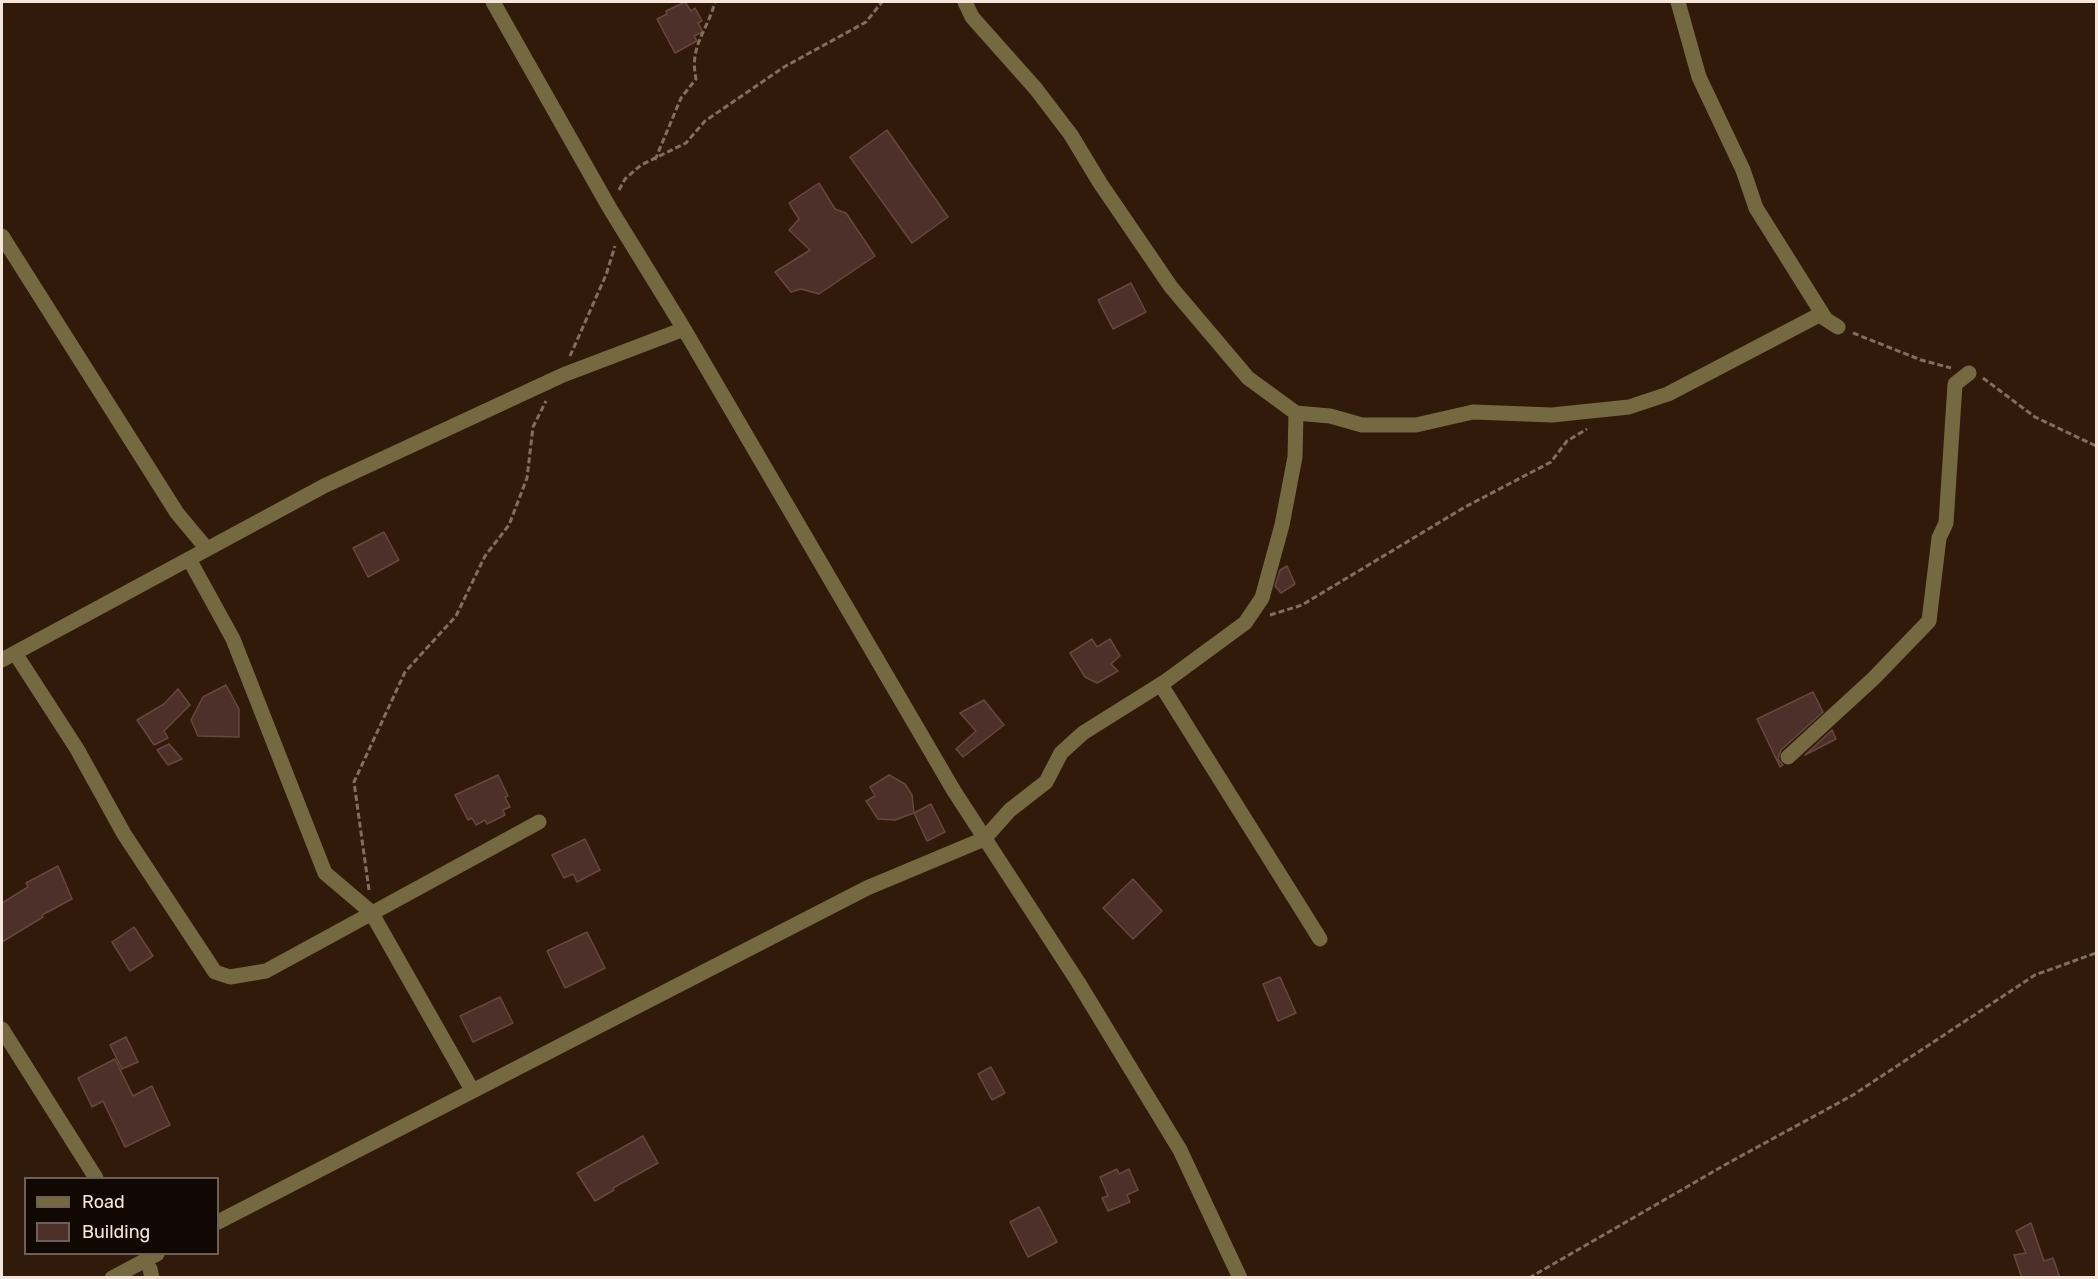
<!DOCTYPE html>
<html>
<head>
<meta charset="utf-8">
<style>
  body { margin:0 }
  #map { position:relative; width:2098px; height:1279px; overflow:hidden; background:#311a0a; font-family:Rubik,sans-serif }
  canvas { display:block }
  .frame { position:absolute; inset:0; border:3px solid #f6e5db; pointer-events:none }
  .legend { position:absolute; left:24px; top:1177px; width:195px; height:78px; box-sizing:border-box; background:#110703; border:2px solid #6d6059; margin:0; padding:8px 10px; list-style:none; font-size:18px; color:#f6e5db }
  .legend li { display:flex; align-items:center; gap:12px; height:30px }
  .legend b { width:30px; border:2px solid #6d6059 }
</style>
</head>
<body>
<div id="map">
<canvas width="2098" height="1279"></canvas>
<div class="frame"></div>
<ul class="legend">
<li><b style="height:8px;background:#746940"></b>Road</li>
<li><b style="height:16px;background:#4e302a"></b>Building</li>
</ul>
</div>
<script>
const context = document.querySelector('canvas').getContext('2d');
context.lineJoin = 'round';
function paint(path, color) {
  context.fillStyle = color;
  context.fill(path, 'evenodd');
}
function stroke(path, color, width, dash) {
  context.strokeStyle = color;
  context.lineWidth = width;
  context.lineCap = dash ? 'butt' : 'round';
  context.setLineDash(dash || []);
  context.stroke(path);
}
const building = new Path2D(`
  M685 2 691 11 695 8 702 21 698 23 703 32 694 36 697 41 675 53 657 19 667 14 666 11Z
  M887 130 948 217 912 243 850 157Z
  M819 183 835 209 846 213 875 256 819 294 801 289 791 292 775 272 810 250 789 230 799 219 789 203Z
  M1131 283 1146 312 1113 329 1098 300Z
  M384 532 399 560 368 577 353 548Z
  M1287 566 1295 584 1281 593 1275 586 1280 570Z
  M1092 639 1097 647 1110 639 1120 656 1111 664 1118 671 1097 683 1085 677 1070 653Z
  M226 685 239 709V737L198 736 191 720 203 697Z
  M178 689 190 705 164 731 168 738 154 745 137 720 164 704Z
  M1813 692 1823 712 1781 750 1778 759 1783 765 1780 767 1757 719Z
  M984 700 1004 725 963 757 956 749 976 731 960 713Z
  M1832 730 1836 739 1805 755Z
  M169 744 182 759 168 765 157 750Z
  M498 775 508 796 505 797 510 807 503 810 505 815 487 824 485 820 476 825 472 818 468 820 455 795Z
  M889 775 905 784 912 795 914 813 895 820 878 819 866 801 875 796 870 787Z
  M931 804 945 832 927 841 914 813Z
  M585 839 600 870 577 882 573 874 564 878 552 855Z
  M58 866 72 899 42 915 43 917 2 942V903L28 887 26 883Z
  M1133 879 1162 911 1133 939 1103 908Z
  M134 927 153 956 130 971 112 942Z
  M587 932 605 968 565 988 547 951Z
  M1280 977 1296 1013 1278 1021 1263 984Z
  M500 997 513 1023 473 1042 460 1016Z
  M126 1037 138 1062 122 1069 110 1045Z
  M115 1059 133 1096 152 1086 170 1125 125 1147 103 1101 92 1107 78 1078Z
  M991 1067 1005 1093 992 1100 978 1074Z
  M643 1136 658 1163 613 1188 614 1190 595 1201 577 1173Z
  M1117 1169 1119 1174 1129 1169 1138 1190 1127 1195 1130 1202 1108 1211 1102 1198 1108 1196 1100 1177Z
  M1039 1207 1057 1242 1028 1257 1010 1222Z
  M2031 1223 2044 1261 2053 1258 2060 1278H2022L2014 1255 2026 1253 2016 1231Z`);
paint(building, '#4e302a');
stroke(building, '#674740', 1.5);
stroke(new Path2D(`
  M655 160 681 98 696 79C689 46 707 32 715 2
  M619 190 625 179 641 165 686 143 705 121 784 67 866 22 882 2
  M1853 333 1921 360 1951 368
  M570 356 606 275 615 246
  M1983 378 2035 417 2096 446
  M1270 615 1302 605 1465 507 1551 462 1567 441 1587 429
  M369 890 354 782 405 672 456 616 485 556 509 525 527 478 533 427 546 401
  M1529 1278 1730 1162 1853 1095 2035 975 2096 953`), '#826e60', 3, [6, 3]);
stroke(new Path2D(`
  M493 2 609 207 684 329 954 791 1078 982 1180 1150 1240 1278
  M965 2 972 17 1036 89 1071 135 1100 183 1171 287 1248 378 1296 413 1330 416 1362 425H1416L1473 412 1552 415 1629 407 1668 394 1819 315 1838 327
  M1678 2 1699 77 1743 170 1756 208 1825 318
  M2 236 177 513 207 549
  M189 559 233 639 325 873 371 912 472 1090
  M15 653 77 749 124 834 215 972 230 977 266 971 539 822
  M2 660 324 486 563 375 684 329
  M1161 685 1320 939
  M1788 757 1874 678 1929 621 1939 538 1946 523 1955 384 1969 373
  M2 1029 96 1178
  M218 1222 867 888 984 839 1010 810 1046 782 1061 753 1083 733 1166 681 1245 623 1262 598 1282 525 1295 457 1296 413
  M150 1269 152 1278
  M112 1278 157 1254`), '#746940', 15);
</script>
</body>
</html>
